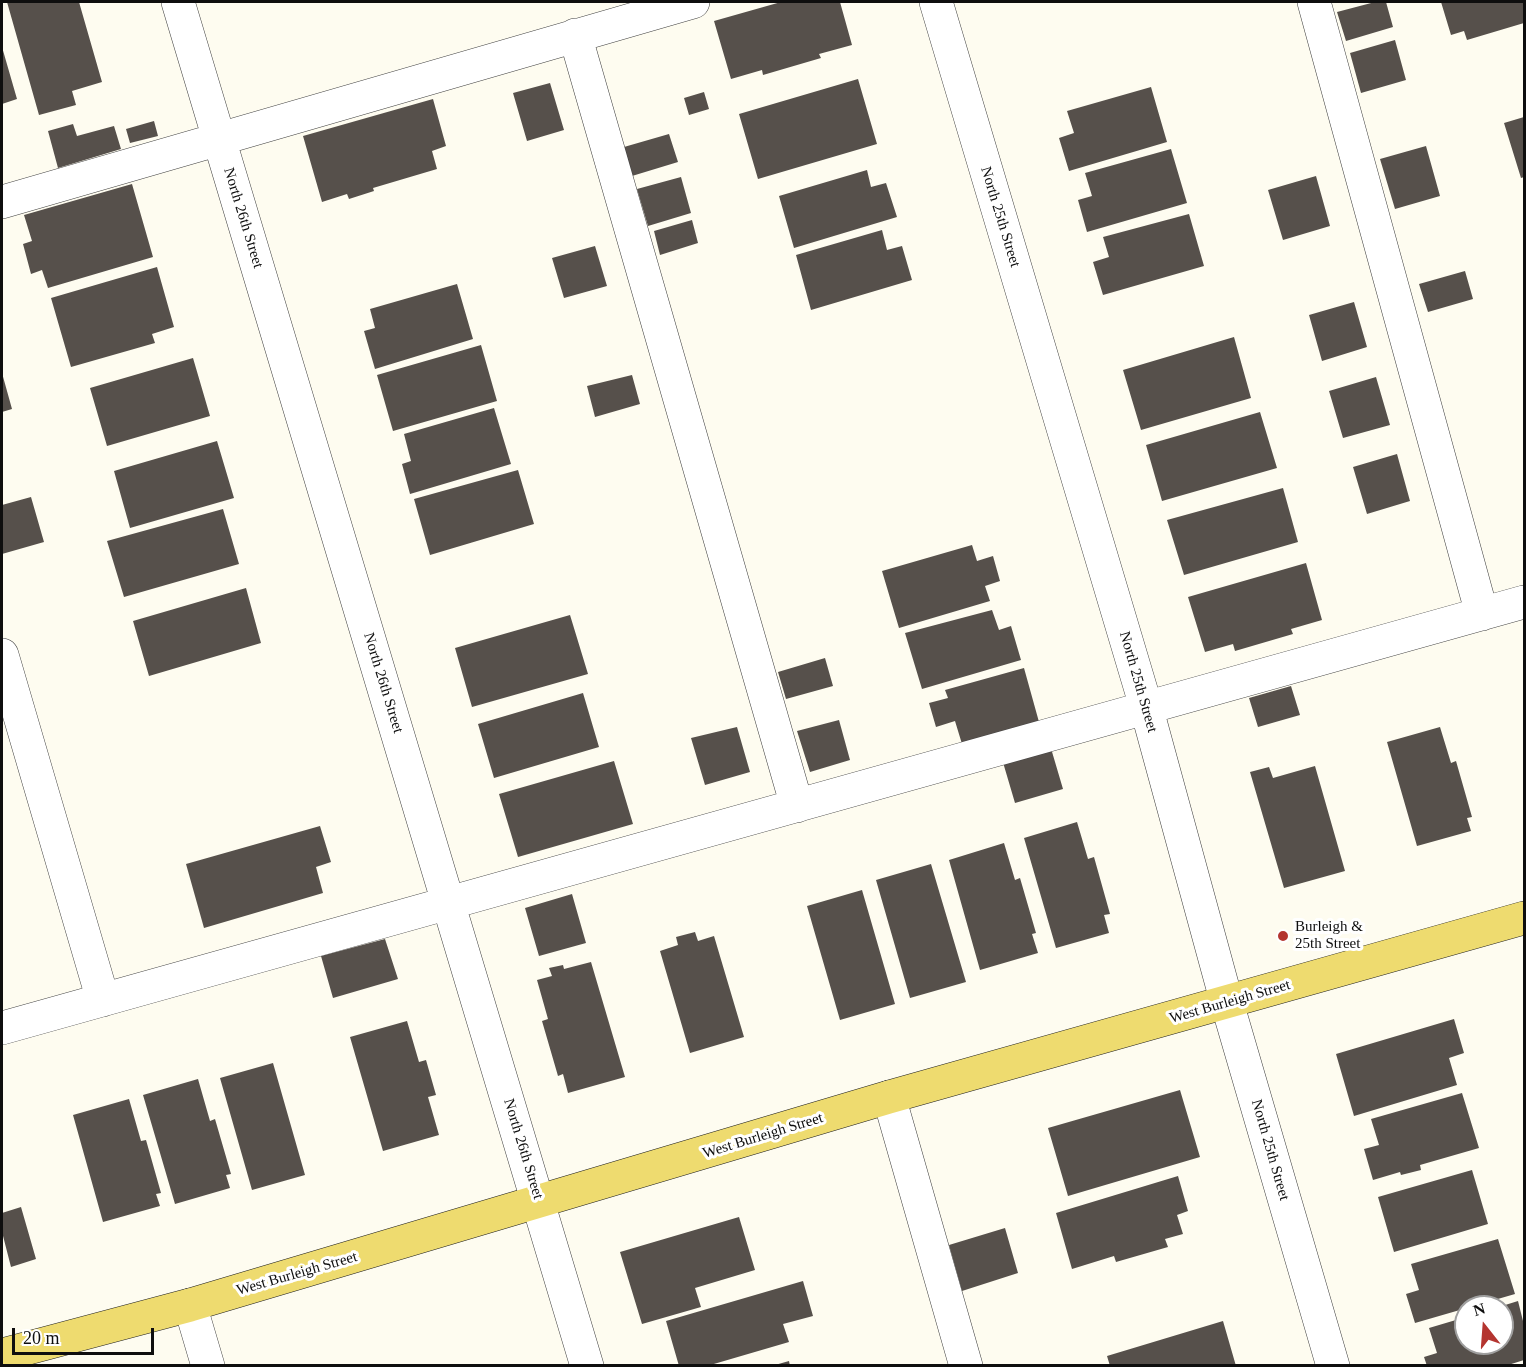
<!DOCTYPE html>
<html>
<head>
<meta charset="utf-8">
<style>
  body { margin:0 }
  #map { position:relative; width:1526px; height:1367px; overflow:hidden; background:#fefcf0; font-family:"Times New Roman",serif }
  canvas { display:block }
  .frame { position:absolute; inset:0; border:3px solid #0e0e0e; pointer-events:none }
  .north { position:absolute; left:1454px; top:1295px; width:60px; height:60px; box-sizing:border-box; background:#fff; border:2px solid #9f9f9f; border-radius:50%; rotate:343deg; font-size:16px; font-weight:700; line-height:24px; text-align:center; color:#0e0e0e }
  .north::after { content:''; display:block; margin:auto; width:21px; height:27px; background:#b43530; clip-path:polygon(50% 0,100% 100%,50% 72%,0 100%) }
  .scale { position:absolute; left:12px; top:1328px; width:142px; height:27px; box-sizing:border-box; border:3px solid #0e0e0e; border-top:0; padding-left:8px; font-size:18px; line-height:21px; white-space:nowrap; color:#0e0e0e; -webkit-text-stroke:4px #fff; paint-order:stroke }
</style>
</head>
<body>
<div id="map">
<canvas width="1526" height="1367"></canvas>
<div class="frame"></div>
<div class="north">N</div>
<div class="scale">20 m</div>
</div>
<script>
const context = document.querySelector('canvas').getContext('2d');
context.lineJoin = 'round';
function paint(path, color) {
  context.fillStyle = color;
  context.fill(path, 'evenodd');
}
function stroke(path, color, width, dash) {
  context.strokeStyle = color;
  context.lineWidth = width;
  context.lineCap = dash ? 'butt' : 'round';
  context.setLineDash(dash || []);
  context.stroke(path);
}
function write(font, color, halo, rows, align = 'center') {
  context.font = font + ' "Times New Roman",serif';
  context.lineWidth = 6;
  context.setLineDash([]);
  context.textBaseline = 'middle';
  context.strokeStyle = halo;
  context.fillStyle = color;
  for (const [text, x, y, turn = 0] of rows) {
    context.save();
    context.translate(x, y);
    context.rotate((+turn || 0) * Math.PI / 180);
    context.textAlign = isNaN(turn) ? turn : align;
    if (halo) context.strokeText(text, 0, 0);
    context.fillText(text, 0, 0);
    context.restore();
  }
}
paint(new Path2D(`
  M7 2H79L102 82 72 91 76 105 39 115Z
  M781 2H840L852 45 819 54 821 58 763 75 762 70 731 79 714 21Z
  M1375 2H1386L1393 27 1346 41 1337 12Z
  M1441 2H1524V23L1467 40 1464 31 1451 35Z
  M1395 40 1406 80 1361 93 1350 53Z
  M2 47 17 99 2 104Z
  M858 79 877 144 758 179 739 114Z
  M550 83 564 130 527 141 513 93Z
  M1151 87 1167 142 1069 171 1059 138 1074 133 1067 111Z
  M704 92 709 109 689 115 684 98Z
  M433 99 446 146 432 151 437 169 373 188 374 191 349 199 347 194 322 202 303 136Z
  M1524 117V177L1521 178 1504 123Z
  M154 121 158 136 130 143 126 129Z
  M73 124 77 136 114 126 121 149 58 168 48 131Z
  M669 134 678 162 632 176 624 147Z
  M1426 146 1440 196 1395 209 1380 159Z
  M1171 149 1187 203 1087 232 1078 200 1092 196 1085 173Z
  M867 170 871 187 886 183 897 217 794 248 779 196Z
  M1316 176 1330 226 1283 240 1268 190Z
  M681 177 691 213 648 226 637 189Z
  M132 184 153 257 48 288 42 270 31 274 23 244 32 241 24 215Z
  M1189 214 1204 266 1103 295 1093 262 1109 257 1103 237Z
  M692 220 698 243 660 255 654 231Z
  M882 230 887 250 902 246 912 280 811 310 796 255Z
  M595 246 607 286 564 298 552 258Z
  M157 267 174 327 152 334 155 343 71 367 51 298Z
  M1465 271 1473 299 1428 312 1419 284Z
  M457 284 473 339 375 369 364 331 375 328 370 309Z
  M1354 302 1367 347 1322 361 1309 315Z
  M1234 337 1251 398 1141 430 1123 370Z
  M481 345 497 401 393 431 377 375Z
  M193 358 210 416 107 446 90 388Z
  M2 373 12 409 2 412Z
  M632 375 640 404 595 417 587 386Z
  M1376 377 1390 425 1343 438 1329 391Z
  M494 408 511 464 410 494 402 464 411 461 404 434Z
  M1260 412 1277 468 1162 501 1146 445Z
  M217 441 234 498 130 528 114 471Z
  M1397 454 1410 501 1367 514 1353 467Z
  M518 470 534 524 430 555 414 499Z
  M1283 488 1298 542 1184 575 1167 520Z
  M31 497 44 542 2 554V505Z
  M223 509 239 564 124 597 107 541Z
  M972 545 977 561 993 556 1000 581 985 586 990 601 899 628 882 571Z
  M1306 563 1322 620 1291 629 1293 634 1235 651 1233 644 1205 652 1188 597Z
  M246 588 261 643 149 676 133 621Z
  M992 610 999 630 1011 626 1021 660 922 689 905 633Z
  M570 615 588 674 472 707 455 648Z
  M825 658 833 686 786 699 778 672Z
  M1024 668 1039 722 962 744 955 721 936 727 929 703 948 698 945 690Z
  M1291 686 1300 715 1258 727 1249 698Z
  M583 693 599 747 494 778 478 724Z
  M839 720 850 760 810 772 797 731Z
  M737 727 750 772 705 785 691 738Z
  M1440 727 1451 763 1456 761 1472 817 1467 818 1471 831 1417 846 1387 742Z
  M1050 745 1063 789 1015 803 1002 759Z
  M614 761 633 824 518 857 499 794Z
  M1315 766 1345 871 1284 888 1250 772 1269 767 1273 778Z
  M1077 822 1088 859 1094 857 1110 914 1104 915 1109 933 1056 948 1024 838Z
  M320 826 331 862 316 867 323 893 204 928 186 864Z
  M1004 843 1015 880 1020 878 1036 933 1032 934 1038 953 980 970 949 860Z
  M931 864 966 982 910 998 876 880Z
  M862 890 895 1004 840 1020 807 906Z
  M572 894 586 943 539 956 525 908Z
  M695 932 698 941 714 936 744 1037 690 1053 660 951 678 945 676 937Z
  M385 939 398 979 333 998 321 956Z
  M591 962 625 1077 568 1093 563 1074 558 1076 542 1021 548 1019 537 980 552 976 549 968 563 965 564 969Z
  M1454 1019 1464 1053 1449 1058 1457 1085 1354 1116 1336 1054Z
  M407 1021 419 1062 426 1060 436 1095 428 1097 439 1135 383 1151 350 1037Z
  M273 1063 305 1175 252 1190 220 1078Z
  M198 1079 210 1121 215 1119 231 1174 226 1175 230 1188 175 1204 143 1095Z
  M1180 1090 1200 1157 1068 1196 1048 1128Z
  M1462 1093 1479 1148 1420 1165 1421 1170 1401 1175 1400 1172 1373 1180 1364 1149 1379 1145 1371 1119Z
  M129 1099 141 1141 146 1140 161 1193 156 1194 160 1206 103 1222 73 1115Z
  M1472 1170 1488 1224 1394 1252 1378 1197Z
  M1178 1176 1188 1211 1177 1215 1183 1234 1165 1239 1168 1247 1116 1262 1114 1256 1072 1269 1056 1213Z
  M21 1207 36 1259 11 1267 2 1232V1213Z
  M739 1217 755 1270 695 1288 701 1307 642 1324 620 1252Z
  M1005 1228 1018 1273 962 1291 949 1245Z
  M1498 1239 1515 1294 1415 1323 1406 1294 1419 1290 1411 1264Z
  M803 1281 813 1316 783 1324 789 1342 707 1366H679L666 1321Z
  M1518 1301 1524 1325V1360L1505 1366H1427L1424 1357 1437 1353 1429 1328 1466 1317V1343H1502V1306Z
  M1223 1321 1236 1366H1110L1107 1356Z
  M789 1361 790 1366H775V1365Z`), '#56504b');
const minor = new Path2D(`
  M178 2 587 1366
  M936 2 1147 710 1227 1003 1333 1366
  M1314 2 1482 614
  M575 35 797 806
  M2 202 693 2
  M2 655 103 1000
  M2 1028 1524 602
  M889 1097 966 1366
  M190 1305 208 1366`);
const major = new Path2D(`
  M2 1355 190 1305 889 1097 1524 918`);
stroke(minor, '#414141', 34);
stroke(major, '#1f1f1f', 34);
stroke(minor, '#fff', 33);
stroke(major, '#eedb6f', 33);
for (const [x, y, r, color] of [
  [1283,936,6,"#b43530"]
]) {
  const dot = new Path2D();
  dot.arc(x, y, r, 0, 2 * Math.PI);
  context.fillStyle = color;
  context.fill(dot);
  stroke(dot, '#fff', 2);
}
write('15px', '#0e0e0e', '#fff', [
  ["North 25th Street",1000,217,73],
  ["North 26th Street",243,218,73],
  ["North 25th Street",1138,682,74],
  ["North 26th Street",383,683,73],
  ["West Burleigh Street",1230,1002,-16],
  ["West Burleigh Street",763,1136,-17],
  ["North 26th Street",523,1149,73],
  ["North 25th Street",1270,1150,74],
  ["West Burleigh Street",297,1274,-16]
]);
write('15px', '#0e0e0e', '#fff', [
  ["Burleigh &",1295,927],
  ["25th Street",1295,944]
], 'left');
</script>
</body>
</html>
